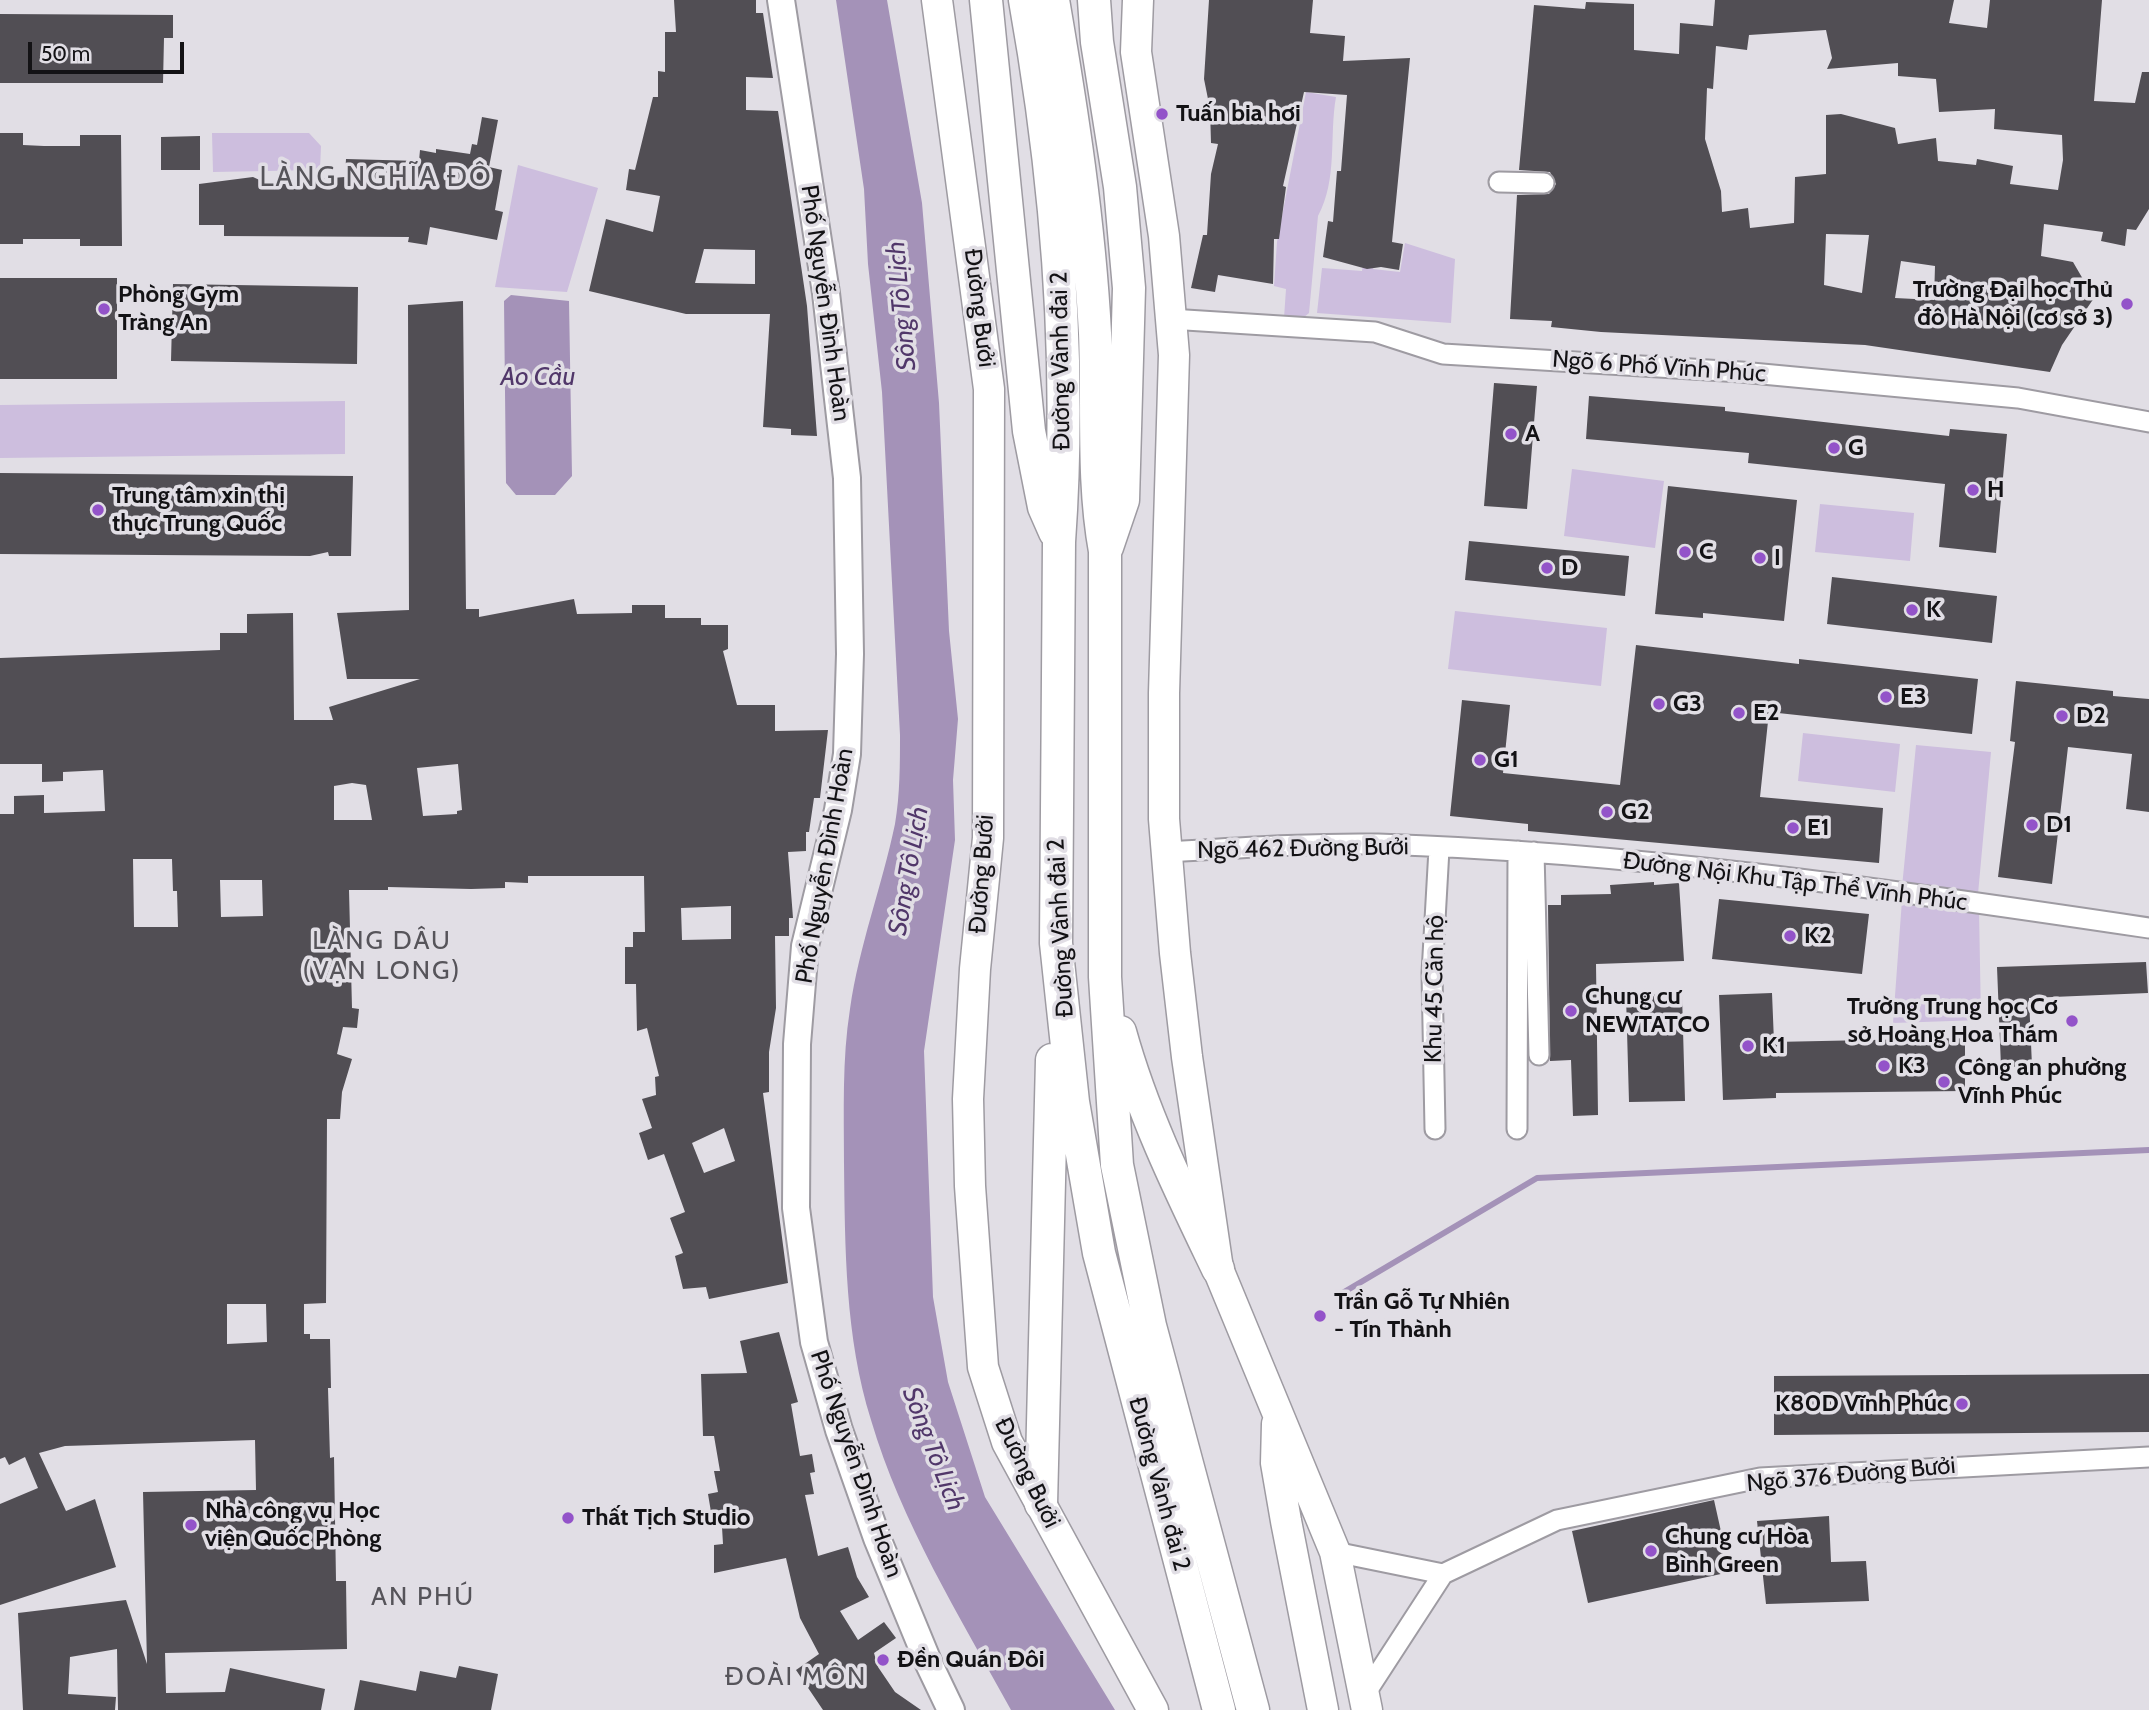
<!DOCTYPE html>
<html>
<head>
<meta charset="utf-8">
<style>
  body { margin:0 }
  #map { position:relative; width:2149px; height:1710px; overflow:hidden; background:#e1dee5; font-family:Cabin,sans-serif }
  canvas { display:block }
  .scale { position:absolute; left:28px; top:42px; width:156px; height:32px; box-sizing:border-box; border:4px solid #131215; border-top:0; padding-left:9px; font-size:21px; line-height:24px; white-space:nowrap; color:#131215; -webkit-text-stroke:5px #e1dee5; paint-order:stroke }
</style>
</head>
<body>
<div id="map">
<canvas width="2149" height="1710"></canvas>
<div class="scale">50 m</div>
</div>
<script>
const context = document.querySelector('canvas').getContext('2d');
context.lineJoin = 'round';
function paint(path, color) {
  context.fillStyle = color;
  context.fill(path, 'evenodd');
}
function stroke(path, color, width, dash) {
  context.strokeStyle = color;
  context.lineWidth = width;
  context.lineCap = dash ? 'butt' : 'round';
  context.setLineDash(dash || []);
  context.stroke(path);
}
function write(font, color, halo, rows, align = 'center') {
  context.font = font + ' Cabin,sans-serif';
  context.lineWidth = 7;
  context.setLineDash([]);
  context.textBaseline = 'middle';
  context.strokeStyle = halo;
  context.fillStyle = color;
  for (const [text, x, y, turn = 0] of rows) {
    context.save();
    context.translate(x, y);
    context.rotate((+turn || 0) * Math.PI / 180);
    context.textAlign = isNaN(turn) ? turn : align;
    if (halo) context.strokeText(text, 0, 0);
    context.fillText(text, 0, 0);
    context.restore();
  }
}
paint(new Path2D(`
  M1306 92 1336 97C1329 136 1338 179 1318 216L1309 313 1303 318H1284L1286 289 1274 286 1277 242Z
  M212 133H309L321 146 320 170 213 172Z
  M518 165 598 188 567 292 495 287Z
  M1405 243 1455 259 1451 323 1317 313 1322 268 1362 271 1365 252 1378 254 1373 269 1400 272Z
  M345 401V454L0 458V405Z
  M1572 469 1664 481 1655 548 1564 536Z
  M1820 504 1914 513 1910 561 1815 552Z
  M1455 611 1607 628 1601 686 1448 669Z
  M1803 733 1900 744 1895 792 1798 781Z
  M1916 745 1991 752 1978 894 1902 887Z
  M1902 900 1979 910 1981 1020 1893 1023Z`), '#cdbede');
paint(new Path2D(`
  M836 0H887L922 203 939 403 949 631 958 719 953 780 955 840 924 1051 933 1297 948 1382 985 1497 1115 1710H1011C960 1617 901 1522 871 1420 845 1337 845 1248 844 1163 844 1112 842 1059 850 1009 859 946 882 886 895 824 900 795 900 764 900 735L882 392 868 264 864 189Z
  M511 295 569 301 572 476 555 495H516L506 483 504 301Z`), '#a492b8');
stroke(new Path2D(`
  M1339 1295 1537 1178 2149 1150`), '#a492b8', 6);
paint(new Path2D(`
  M674 0H756V13H763L773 78 746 77V110L778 111 807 306 817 436 791 435V429L763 427 770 314H686L589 291 606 219 653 232 660 196 626 190 629 169 635 170 653 97H658V71L665 72V32H676ZM704 249 755 250V284L695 283Z
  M1209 0H1313L1310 33 1345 36 1343 61 1410 58 1392 242 1403 244 1399 270 1381 267 1367 269 1323 257 1328 221 1333 222 1337 171H1341L1347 95 1304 92 1283 186 1286 187 1279 239H1274L1273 284 1218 275 1215 292 1191 288 1203 235H1207L1211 174 1218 144 1211 143 1210 109 1204 79Z
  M1715 0H1954L1949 23 1987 28 1990 0H2102L2094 101 2135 103 2142 72H2149V209L2136 230 2127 229 2125 246 2101 241 2103 232 2044 224 2041 256 2073 262 2094 298 2062 345 2050 372 1865 345 1601 332 1551 327 1552 321 1510 319 1517 195 1549 194 1556 184 1550 172 1519 170 1534 5 1585 9 1586 2 1634 4V50L1679 54 1680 23 1713 26ZM1826 30 1832 58 1827 69 1898 63V76L1936 79 1939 112 1995 109 1994 129 2062 135 2063 160 2058 190 2010 184 2013 166 1977 159 1976 165 1938 161 1936 138 1898 144 1895 128 1841 114 1826 115V174L1795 177 1794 223 1750 228 1748 208 1722 212 1721 191 1705 139 1707 88 1713 89 1716 46 1747 50 1749 35ZM1826 234 1869 235 1862 293 1824 285ZM1901 261 1935 266 1934 300 1895 298Z
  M0 14 173 15V38H164L163 83H0Z
  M482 117 498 120 489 167 502 170 495 210 503 212 497 240 430 227 427 245 408 242 409 237 224 236V225H199V184L253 177 266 183 345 177 346 159 419 161 420 150 436 153V149L470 154 472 144 477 145Z
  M0 133H23V145L44 146H80V135H121L122 246H80V239H23V244H0Z
  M200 136V170H161V137Z
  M0 278H117V379H0Z
  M173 284 358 287 357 364 171 361Z
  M463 301 466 609H479V617L574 599 577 614 632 613V605H665V618H701V625H728V649L723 651 737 705H775V731L828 730 820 798H814L809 832H806V851L788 852 793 918H789V936H775L776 1008 769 1052V1092L763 1093 788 1283 709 1299 706 1287 683 1289 675 1256 683 1253 670 1218 685 1212 664 1154 648 1160 639 1133 652 1128 642 1099 656 1095 655 1077 659 1076 647 1028 637 1031 636 984H625V947H633V932H645L644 876H528V883L505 882V888L471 889 388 887V890H349L352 1008 359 1009 357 1028 343 1027 337 1054 352 1059 342 1092 340 1119H327L326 1303 304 1304V1334H310V1339H330L331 1388H328L330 1458 334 1457 336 1581H346L347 1649 165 1653 166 1693 225 1692 230 1668 325 1689 321 1710H118L117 1649 70 1657 68 1694 116 1697 115 1710H23L18 1613 126 1600 147 1664 143 1492 256 1490 255 1440 65 1446 39 1453 66 1511 95 1499 116 1567 0 1605V1504L38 1488 25 1457 9 1465 5 1457 0 1459V814H14V796L44 795V813L105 811 103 770 63 772V781L42 782V764H0V658L220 650V633H247V614L293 613 294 720H333L329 707 420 679H347L337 613 409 610 408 305ZM458 764 462 810 457 811V814L423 816 417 768ZM352 783 366 785 372 820H334V786ZM133 859H172L173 891H177L178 927H134ZM220 880H262L263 916 221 917ZM731 906V939L682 940 681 908ZM724 1128 735 1161 704 1173 692 1143ZM227 1304H266L267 1342 227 1344Z
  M1494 383 1537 386 1527 509 1484 506Z
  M1589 396 1725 407V411L1949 436 1950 429 2007 434 1996 553 1939 547 1945 484 1748 463 1749 453 1586 439Z
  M0 473 353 476 351 556H329L328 552 310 556 0 554Z
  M1668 486 1797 500 1784 621 1703 613V618L1655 614Z
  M1469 541 1629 556 1625 596 1465 580Z
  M1832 577 1997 596 1992 643 1827 624Z
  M1636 645 1799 664V659L1978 679 1972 734 1769 712 1760 797 1883 808 1879 863 1528 831V824L1450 816 1462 700 1510 705 1503 773 1620 785Z
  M2016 681 2113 691V696L2149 699V812L2126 809 2132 754 2068 747 2052 884 1998 877 2015 742 2010 741Z
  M1654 882V885L1679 883 1684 961 1596 964 1598 1115 1573 1116 1571 1060 1550 1061 1548 905H1561V895L1611 894 1610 885Z
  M1719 899 1869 914 1862 974 1712 959Z
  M2146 962 2148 993 2029 998 2032 1066 2001 1067 1997 967Z
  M1772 993 1774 1042 1965 1038V1091L1776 1093V1098L1723 1100 1719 995Z
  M1682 994 1685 1101 1629 1102 1626 995Z
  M779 1332 798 1402 791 1404 800 1456 812 1454 815 1472 810 1473 814 1494 805 1495 818 1556 848 1547 857 1577 869 1597 840 1611 858 1640 884 1622 896 1638 874 1653 878 1667 895 1692 921 1710H823L796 1670 819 1654 800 1618 786 1558 714 1573V1545L723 1544 721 1510 711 1512 708 1494 718 1492 714 1471H720L714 1436H703L701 1374 747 1373 740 1341Z
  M2149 1374V1432L1774 1435V1376Z
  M1714 1500 1730 1572 1588 1603 1572 1531Z
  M1829 1516 1831 1562 1866 1561 1869 1601 1766 1604 1757 1521Z
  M459 1666 498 1674 491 1710H354L360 1680 416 1691 420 1671 456 1678Z`), '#514e54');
const minor = new Path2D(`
  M1499 182 1544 183
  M1170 319 1375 332 1443 354 1741 372 2018 398 2149 422
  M1166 852C1237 848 1307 843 1378 844 1635 852 1894 890 2149 928
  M1534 852 1539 1055
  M1435 1129 1432 973 1439 849
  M1517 1129 1518 851
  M1335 1552 1443 1574
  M1365 1694 1443 1574 1557 1520 1760 1478 2149 1457`);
const secondary = new Path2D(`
  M781 0 826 293 847 478 850 654 847 754 838 810 805 946 797 1044 796 1208 814 1342 839 1430 877 1538 929 1664 951 1710`);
const primary = new Path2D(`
  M937 0 989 389 988 838 975 969 968 1099 970 1186 983 1367 1007 1442 1153 1710
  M1138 0 1136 52 1164 236 1174 355 1164 693V819L1175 953 1187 1057 1218 1269 1335 1552 1367 1710
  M1277 1424 1276 1463 1286 1521 1323 1710`);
const trunk = new Path2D(`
  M986 0 1029 431 1044 507 1055 532
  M1025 0C1057 179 1072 360 1059 542L1056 943 1073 1102 1099 1253 1219 1710
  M1053 0C1072 111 1089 221 1095 333 1098 406 1092 480 1105 551V977L1117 1165 1150 1326 1253 1710
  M1094 0 1097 42 1120 187 1129 288 1123 500 1107 547
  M1120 1032C1143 1115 1181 1192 1218 1269
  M1041 1504 1052 1060`);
stroke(minor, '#9e9ba2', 23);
stroke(secondary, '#9e9ba2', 30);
stroke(primary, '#9e9ba2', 33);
stroke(trunk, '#9e9ba2', 35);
stroke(minor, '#fff', 19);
stroke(secondary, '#fff', 26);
stroke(primary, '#fff', 30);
stroke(trunk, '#fff', 32);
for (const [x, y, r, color] of [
  [1162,114,7,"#9353c9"],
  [2127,304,7,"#9353c9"],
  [104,309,7,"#9353c9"],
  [1511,434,7,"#9353c9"],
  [1834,448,7,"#9353c9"],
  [1973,490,7,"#9353c9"],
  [98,510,7,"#9353c9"],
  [1685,552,7,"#9353c9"],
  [1760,558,7,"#9353c9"],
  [1547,568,7,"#9353c9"],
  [1912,610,7,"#9353c9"],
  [1886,697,7,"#9353c9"],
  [1659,704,7,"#9353c9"],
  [1739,713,7,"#9353c9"],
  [2062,716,7,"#9353c9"],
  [1480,760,7,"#9353c9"],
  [1607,812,7,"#9353c9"],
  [2032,825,7,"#9353c9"],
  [1793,828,7,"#9353c9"],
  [1790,936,7,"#9353c9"],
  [1571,1011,7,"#9353c9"],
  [2072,1021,7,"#9353c9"],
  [1748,1046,7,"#9353c9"],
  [1884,1066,7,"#9353c9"],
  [1944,1082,7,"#9353c9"],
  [1320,1316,7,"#9353c9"],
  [1962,1404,7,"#9353c9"],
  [568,1518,7,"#9353c9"],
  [191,1525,7,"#9353c9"],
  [1651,1551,7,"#9353c9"],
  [883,1660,7,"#9353c9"]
]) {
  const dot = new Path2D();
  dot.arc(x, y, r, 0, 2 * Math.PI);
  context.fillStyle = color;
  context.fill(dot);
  stroke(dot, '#e1dee5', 2.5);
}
write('bold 24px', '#131215', '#e1dee5', [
  ["Tuấn bia hơi",1176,114],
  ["Trường Đại học Thủ",2113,290,"right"],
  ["đô Hà Nội (cơ sở 3)",2113,318,"right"],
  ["Phòng Gym",118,295],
  ["Tràng An",118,323],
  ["A",1525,434],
  ["G",1848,448],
  ["H",1987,490],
  ["Trung tâm xin thị",112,496],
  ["thực Trung Quốc",112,524],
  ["C",1699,552],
  ["I",1774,558],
  ["D",1561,568],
  ["K",1926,610],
  ["E3",1900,697],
  ["G3",1673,704],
  ["E2",1753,713],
  ["D2",2076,716],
  ["G1",1494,760],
  ["G2",1621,812],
  ["D1",2046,825],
  ["E1",1807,828],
  ["K2",1804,936],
  ["Chung cư",1585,997],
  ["NEWTATCO",1585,1025],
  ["Trường Trung học Cơ",2058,1007,"right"],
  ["sở Hoàng Hoa Thám",2058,1035,"right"],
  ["K1",1762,1046],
  ["K3",1898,1066],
  ["Công an phường",1958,1068],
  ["Vĩnh Phúc",1958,1096],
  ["Trần Gỗ Tự Nhiên",1334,1302],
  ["- Tín Thành",1334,1330],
  ["K80D Vĩnh Phúc",1948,1404,"right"],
  ["Nhà công vụ Học",205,1511],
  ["viện Quốc Phòng",205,1539],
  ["Thất Tịch Studio",582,1518],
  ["Chung cư Hòa",1665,1537],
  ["Bình Green",1665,1565],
  ["Đền Quán Đôi",897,1660]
], 'left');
write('24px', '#131215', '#e1dee5', [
  ["Phố Nguyễn Đình Hoàn",825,303,82],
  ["Đường Bưởi",979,308,83],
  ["Đường Vành đai 2",1061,361,-91],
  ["Ngõ 6 Phố Vĩnh Phúc",1659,367,4],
  ["Ngõ 462 Đường Bưởi",1303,849,-1],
  ["Phố Nguyễn Đình Hoàn",825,866,-80],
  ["Đường Bưởi",982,874,-86],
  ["Đường Nội Khu Tập Thể Vĩnh Phúc",1795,882,7],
  ["Đường Vành đai 2",1061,928,-93],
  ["Khu 45 Căn hộ",1435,989,-89],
  ["Phố Nguyễn Đình Hoàn",856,1464,71],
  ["Đường Bưởi",1027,1473,64],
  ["Ngõ 376 Đường Bưởi",1851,1475,-5],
  ["Đường Vành đai 2",1159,1484,75]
]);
write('italic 26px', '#51376a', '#e1dee5', [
  ["Sông Tô Lịch",902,306,-95],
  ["Ao Cầu",538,377],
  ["Sông Tô Lịch",909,871,-80],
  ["Sông Tô Lịch",933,1449,69]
]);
context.letterSpacing = '2px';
write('26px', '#56545a', '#e1dee5', [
  ["LÀNG DÂU",382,941],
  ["(VẠN LONG)",382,971],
  ["AN PHÚ",423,1597],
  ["ĐOÀI MÔN",796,1677]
]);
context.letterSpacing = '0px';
context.letterSpacing = '2px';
write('28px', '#56545a', '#e1dee5', [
  ["LÀNG NGHĨA ĐÔ",376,178]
]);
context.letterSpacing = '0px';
</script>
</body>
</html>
